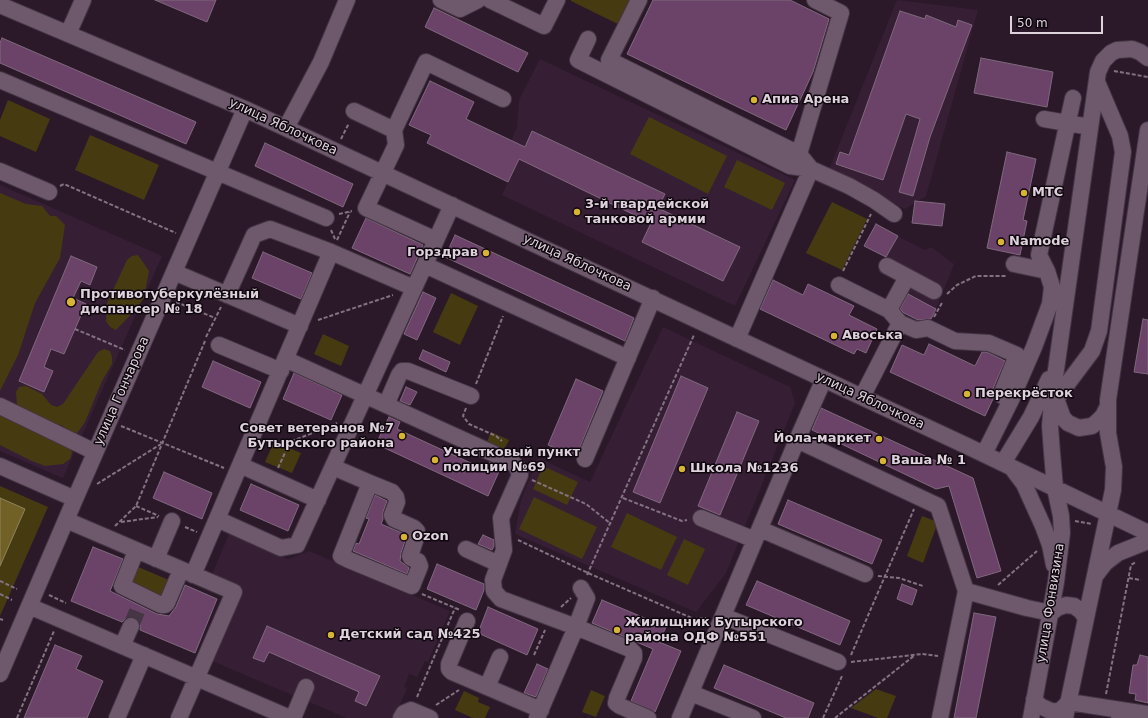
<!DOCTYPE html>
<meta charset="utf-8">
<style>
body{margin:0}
#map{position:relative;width:1148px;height:718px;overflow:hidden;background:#2b192a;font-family:"DejaVu Sans",sans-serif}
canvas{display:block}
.scale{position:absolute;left:1010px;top:16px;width:93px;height:18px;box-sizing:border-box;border:2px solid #ded2dd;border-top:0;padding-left:5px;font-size:12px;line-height:14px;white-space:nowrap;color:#ded2dd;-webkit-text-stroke:3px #0f070e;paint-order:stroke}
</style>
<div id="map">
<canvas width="1148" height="718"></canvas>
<div class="scale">50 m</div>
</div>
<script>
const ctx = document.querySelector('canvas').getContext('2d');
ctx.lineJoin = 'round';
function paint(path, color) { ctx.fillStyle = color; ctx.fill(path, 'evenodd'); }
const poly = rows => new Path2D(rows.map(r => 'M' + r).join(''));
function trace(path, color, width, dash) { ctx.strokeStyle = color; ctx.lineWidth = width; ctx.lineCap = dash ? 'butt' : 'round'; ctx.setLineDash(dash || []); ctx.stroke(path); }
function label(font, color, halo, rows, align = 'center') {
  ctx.font = font + ' "DejaVu Sans",sans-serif'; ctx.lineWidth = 3; ctx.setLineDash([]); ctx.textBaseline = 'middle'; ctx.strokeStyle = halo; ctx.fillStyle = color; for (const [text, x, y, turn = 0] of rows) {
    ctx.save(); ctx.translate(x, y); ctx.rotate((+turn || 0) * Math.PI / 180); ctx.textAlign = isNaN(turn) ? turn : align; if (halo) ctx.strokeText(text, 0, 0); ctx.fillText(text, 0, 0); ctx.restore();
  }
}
paint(poly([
 [897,0,978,10,926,196,905,209,829,170],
 [540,59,795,180,735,306,502,195,525,147,511,141,517,127,519,100],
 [0,185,162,256,63,478,0,451],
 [897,236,925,250,931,247,954,264,936,309,904,292,903,284,878,272],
 [663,327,790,387,795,403,726,573,696,612,515,534,521,500,538,458,590,482],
 [229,534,288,559,309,551,450,611,428,662,425,661,417,677,409,674,404,687,407,688,394,718,347,718,212,661,243,589,212,575]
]), '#361e35');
paint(poly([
 [571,0,632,0,620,25,571,1],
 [8,100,50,119,36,152,0,136,0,120],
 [649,117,727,156,708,194,630,154],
 [90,135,159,165,144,200,75,170],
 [737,160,785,183,772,210,724,187],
 [0,193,26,204,42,206,50,216,56,216,65,225,60,258,35,303,18,355,0,391],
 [832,202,867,219,842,270,806,253],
 [138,255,149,271,144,298,136,309,116,330,110,327,106,321,107,303,127,260,132,256],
 [451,293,478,306,460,345,433,332],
 [323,334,349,346,341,366,314,354],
 [104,349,110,351,112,357,112,364,102,381,85,422,73,439,63,426,28,413,17,405,16,392,19,387,26,386,42,394,51,405,57,407,63,404,98,352],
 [0,398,3,406,70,446,72,453,70,459,63,464,45,466,32,461,0,445],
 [491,432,509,440,503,452,486,444],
 [274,442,301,453,292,473,265,462],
 [543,466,578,482,567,505,533,489],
 [0,486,48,507,0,616],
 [534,497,597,527,582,559,519,529],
 [627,513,677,537,661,570,611,547],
 [922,516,938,522,923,563,907,556],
 [684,539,705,549,688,585,667,575],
 [136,566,171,581,164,597,129,582],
 [876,689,896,696,887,718,878,718,851,708],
 [591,690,605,696,596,717,582,712],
 [464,691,479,698,478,702,490,707,485,718,473,718,455,710]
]), '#463b10');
const water = poly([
 [0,498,25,509,0,566,0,498]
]);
paint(water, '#716127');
trace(water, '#92835e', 1);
const building = poly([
 [155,0,216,0,207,22,155,0],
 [653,0,790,0,829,19,813,72,786,130,627,54,653,0],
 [434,8,528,53,518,72,425,27,434,8],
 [900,11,925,19,926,15,956,27,958,20,972,25,930,137,913,196,899,192,920,119,906,114,883,180,836,164,840,152,849,155,900,11],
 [2,38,196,122,186,144,0,63,0,43,2,38],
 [981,58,1053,72,1047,107,974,93,981,58],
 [430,81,474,102,466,119,525,147,532,131,665,194,658,208,740,247,723,281,642,242,651,223,519,159,508,182,427,143,431,135,409,125,430,81],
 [265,143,353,184,343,207,255,166,265,143],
 [1007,152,1036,159,1023,220,1027,221,1020,255,987,248,1007,152],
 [915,201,945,204,942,226,912,223,915,201],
 [366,218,423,245,410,274,352,248,366,218],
 [876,224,898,236,886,257,864,246,876,224],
 [455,235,634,318,625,341,445,257,455,235],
 [263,252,312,273,301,299,252,278,263,252],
 [71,256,97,267,90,285,81,281,73,298,86,304,64,354,51,349,44,367,53,371,44,392,19,381,71,256],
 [773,280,803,295,808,284,854,306,849,315,877,329,866,353,857,349,854,354,760,309,773,280],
 [423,292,436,298,417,340,404,334,423,292],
 [908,294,936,309,931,319,918,320,904,313,900,309,908,294],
 [1143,319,1148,320,1148,374,1134,372,1143,319],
 [929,344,975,366,982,352,987,352,1005,361,992,391,993,399,985,416,890,372,902,345,924,355,929,344],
 [423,350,450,362,446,372,419,359,423,350],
 [213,361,261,382,250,408,202,387,213,361],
 [294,373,342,395,331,420,283,399,294,373],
 [681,376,708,388,660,503,633,492,681,376],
 [576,379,603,391,576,457,548,445,576,379],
 [406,387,417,392,410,405,400,401,406,387],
 [821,408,973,478,1001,571,977,578,949,486,936,489,812,430,821,408],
 [737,412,759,421,720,515,698,506,737,412],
 [389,417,400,422,397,429,486,470,490,462,501,467,488,496,376,444,389,417],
 [164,472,212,493,202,519,153,498,164,472],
 [251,484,299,505,288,531,240,510,251,484],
 [375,495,387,501,383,512,383,519,381,524,407,535,401,553,400,561,409,568,407,574,353,551,356,543,359,544,369,519,366,518,375,495],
 [788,500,882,540,872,564,778,524,788,500],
 [483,535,494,540,494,546,492,550,478,544,483,535],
 [93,547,123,559,110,591,157,614,169,616,176,607,185,585,217,599,195,653,140,630,140,625,139,621,135,617,130,617,126,618,122,622,71,601,93,547],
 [437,564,484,584,484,590,476,610,427,589,437,564],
 [757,581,850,621,840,645,746,605,757,581],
 [902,584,917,590,912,605,897,599,902,584],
 [602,600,666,627,659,642,681,651,655,712,631,701,653,649,592,623,602,600],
 [488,607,538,629,527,655,478,633,488,607],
 [974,613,996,617,976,718,954,718,974,613],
 [267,626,380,676,366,706,355,701,359,692,269,652,264,662,253,658,267,626],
 [55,645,82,656,76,669,103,681,87,718,24,718,55,645],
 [1140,655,1148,657,1148,703,1135,700,1136,694,1129,693,1133,665,1137,665,1140,655],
 [537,664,548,669,536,697,524,693,537,664],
 [724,665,814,703,808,718,786,718,714,688,724,665]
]);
paint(building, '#6b4369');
trace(building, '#7f697d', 1);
trace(poly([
 [131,626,140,604]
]), '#463545', 16, [16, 8]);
const minor = poly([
 [441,0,460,9,478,0],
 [490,0,544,26,557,0],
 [639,0,609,60,799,154,811,169],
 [0,5,245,109,967,446,1148,533],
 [68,34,83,0],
 [588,39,578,60,790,166,811,169,849,186,874,200,894,214],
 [0,80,326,218],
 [354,111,394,130],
 [1044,119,1090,127],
 [286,128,321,62,347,0],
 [799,154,841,13,815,0],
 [0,171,49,192],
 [436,240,366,208,396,145,394,130,426,62,503,99],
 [1014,264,1047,271],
 [425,265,628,358],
 [887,266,934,291],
 [174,272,300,326],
 [839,285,889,310,900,323,916,330,928,328,955,341,989,343,1017,355,1001,395,1011,400],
 [227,295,254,235,270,229,331,252,414,288],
 [889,310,907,277],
 [737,339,811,169],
 [219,345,281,371],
 [285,359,512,462,517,467,520,475,501,518,504,550,493,580,494,591,501,599,576,627,537,718],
 [1055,396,1063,418,1068,423,1079,428,1092,426,1097,422,1103,416,1107,408],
 [862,397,900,323],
 [386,405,399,375,402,371,408,371,471,396],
 [0,406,95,452],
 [1053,406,1056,399,1092,351,1099,331,1123,152,1120,136,1097,82],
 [797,440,938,506,966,591,1027,608,1051,613,1057,608,1066,605,1074,606,1081,611,1086,618],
 [984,454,1011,400,1034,347,1050,304,1052,287,1047,271,1039,255,1073,98],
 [585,459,653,298],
 [1003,463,1031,417,1049,379],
 [240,465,318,500],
 [0,466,75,499],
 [333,467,370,483,392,492,396,497,397,502,392,515,394,519,414,528,417,531,417,535,410,556,411,558,418,561,420,566,412,586,349,560,341,556,370,483],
 [1012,468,1024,484,1043,526,1050,545,1054,565],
 [701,518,755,540],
 [217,519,281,548,297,545,452,205],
 [66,520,234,592,179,718],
 [760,529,865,574],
 [466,549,499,564],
 [136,551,122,586,161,605,165,605,167,603,181,570],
 [156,559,172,521],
 [193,575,331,252],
 [1095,576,1105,563,1118,553,1148,541],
 [581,588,587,598,576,627,630,649,634,653,634,658,617,698,616,703,620,706,648,718],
 [29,606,290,718],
 [723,616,838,662],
 [467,621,449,664,449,669,452,672,541,710],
 [122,646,131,626],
 [0,674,75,499,245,109],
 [487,687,500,657],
 [691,693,753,718],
 [1034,699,1040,706,1053,712,1061,710,1069,702,1114,709,1123,718],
 [1114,709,1148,714],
 [117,718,144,655],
 [293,718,306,687],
 [401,718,404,713,411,710,430,718],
 [680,718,797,440,824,379],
 [940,718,966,591],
 [1031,718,1056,582,1062,533,1061,516,1055,488,1052,453,1050,426,1053,391,1098,72,1103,61,1111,53,1117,50,1132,49,1140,52,1148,58],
 [1065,718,1113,490,1114,467,1108,433,1108,400,1148,130]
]);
trace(minor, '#443543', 18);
trace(poly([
 [1114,71,1148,77],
 [341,139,349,123],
 [60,186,64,184,176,233],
 [339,214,352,211],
 [331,230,335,239],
 [337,240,350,212],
 [843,271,871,214],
 [947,294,957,285,976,276,1007,276],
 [176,302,215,318],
 [934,317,942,303],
 [318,320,393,295],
 [75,329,125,350],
 [206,337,221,307],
 [476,384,503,316],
 [466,408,463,416,469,424,496,436,502,441],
 [121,426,224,468],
 [278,468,290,442,337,423],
 [532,480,586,504,611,524],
 [97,484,161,444],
 [623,498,682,521,687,520],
 [136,506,159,516],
 [1075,521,1092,524],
 [121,522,158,517],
 [115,526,136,506,205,341],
 [185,527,197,532],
 [518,540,588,573,694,619,706,618],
 [587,575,694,335],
 [878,576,899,578,923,586],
 [1129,578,1141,580],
 [0,581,17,589],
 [998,585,1037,551],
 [0,594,12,600],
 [422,594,460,610],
 [49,595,66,603],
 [561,607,571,598],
 [0,619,3,620],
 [534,655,545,630],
 [851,655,914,509],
 [851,662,922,654,938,656],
 [1106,694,1131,565,1136,562],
 [417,697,455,608],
 [436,705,459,690],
 [17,718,54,631],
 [823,718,842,676],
 [835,718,915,655]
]), '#837382', 2, [4, 2]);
trace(minor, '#6d586c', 16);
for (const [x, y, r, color] of [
 [754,100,4,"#d7b434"],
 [1024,193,4,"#d7b434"],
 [577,212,4,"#d7b434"],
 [1001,242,4,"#d7b434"],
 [486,253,4,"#d7b434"],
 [71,302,5,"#d7b434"],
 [834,336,4,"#d7b434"],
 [967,394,4,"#d7b434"],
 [402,436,4,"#d7b434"],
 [879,439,4,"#d7b434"],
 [435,460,4,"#d7b434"],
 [883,461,4,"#d7b434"],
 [682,469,4,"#d7b434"],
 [404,537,4,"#d7b434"],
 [617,630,4,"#d7b434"],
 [331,635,4,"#d7b434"]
]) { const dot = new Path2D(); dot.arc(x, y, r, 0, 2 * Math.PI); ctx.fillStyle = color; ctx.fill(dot); trace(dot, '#0f070e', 1.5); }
label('bold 13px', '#ded2dd', '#0f070e', [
 ["Апиа Арена",762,100],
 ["МТС",1032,193],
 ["3-й гвардейской",585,205],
 ["танковой армии",585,220],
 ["Namode",1009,242],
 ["Горздрав",478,253,"right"],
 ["Противотуберкулёзный",80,295],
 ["диспансер № 18",80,310],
 ["Авоська",842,336],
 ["Перекрёсток",975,394],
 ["Совет ветеранов №7",394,429,"right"],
 ["Бутырского района",394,444,"right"],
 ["Йола-маркет",871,439,"right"],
 ["Участковый пункт",443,453],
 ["полиции №69",443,468],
 ["Ваша № 1",891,461],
 ["Школа №1236",690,469],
 ["Ozon",412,537],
 ["Жилищник Бутырского",625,623],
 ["района ОДФ №551",625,638],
 ["Детский сад №425",339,635]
], 'left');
label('13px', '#ded2dd', '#0f070e', [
 ["улица Яблочкова",283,127,25],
 ["улица Яблочкова",577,263,25],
 ["улица Гончарова",122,391,-66],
 ["улица Яблочкова",870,401,25],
 ["улица Фонвизина",1051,603,-81]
]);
</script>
